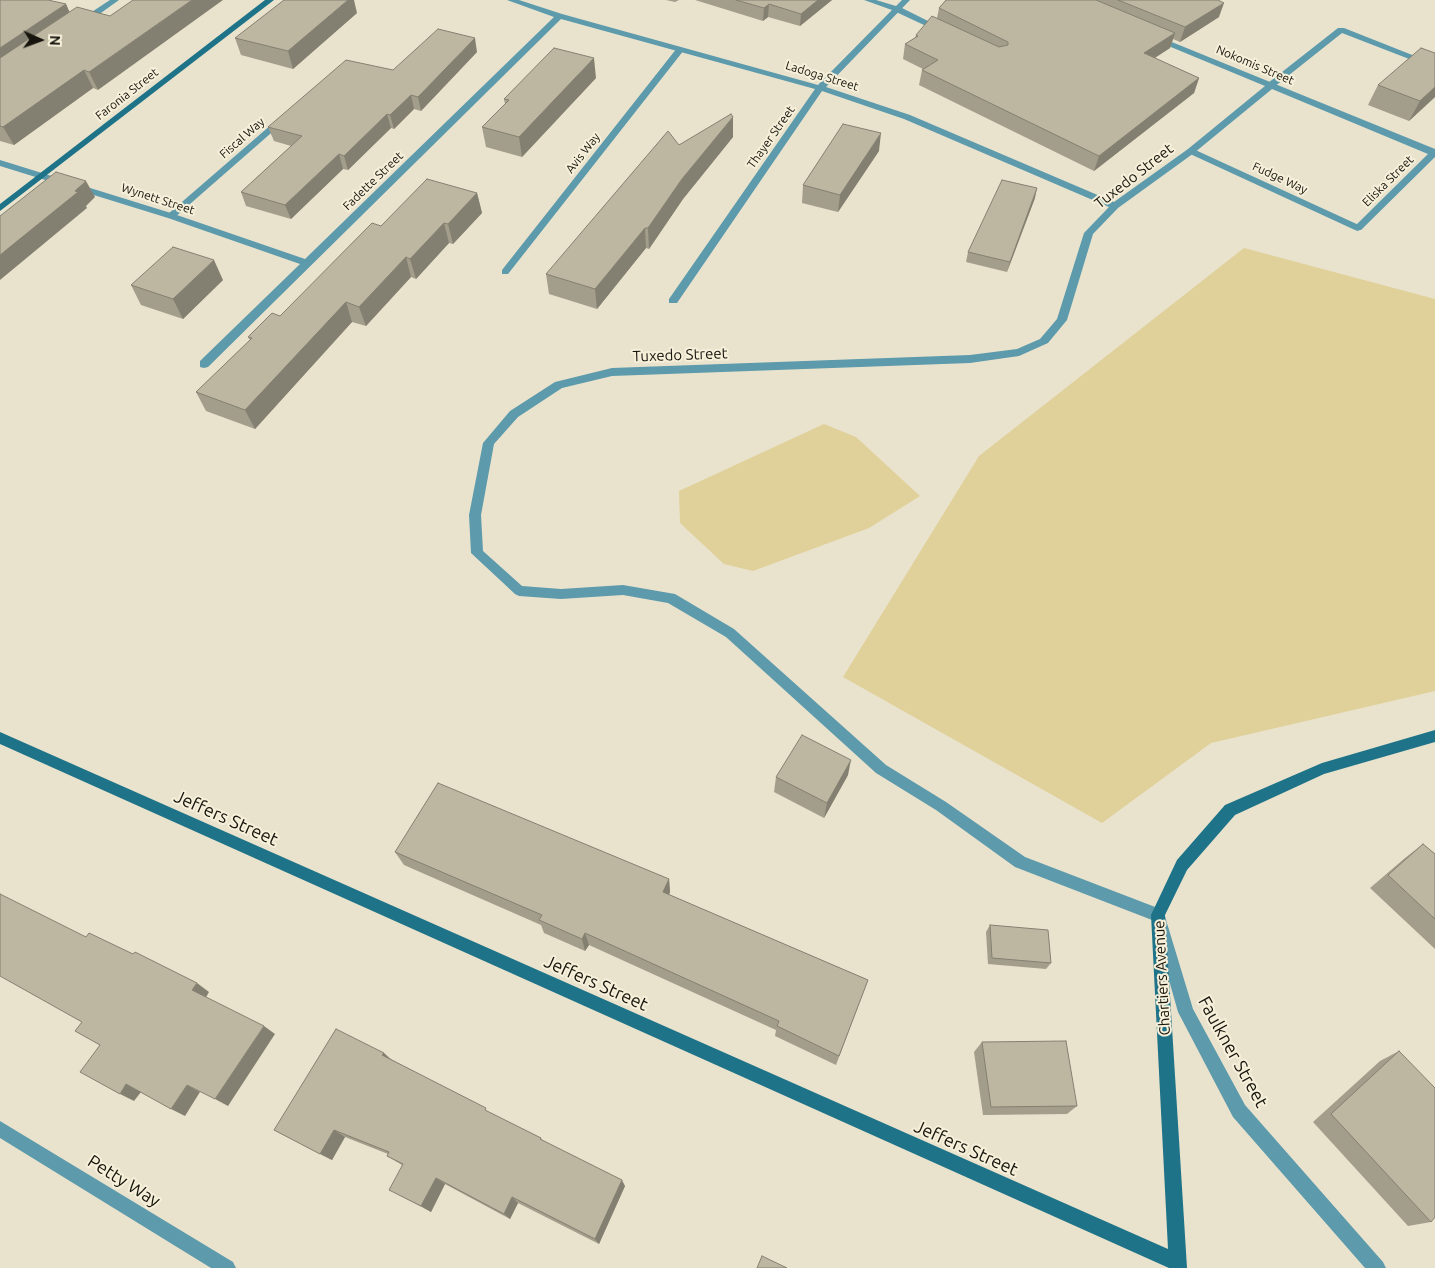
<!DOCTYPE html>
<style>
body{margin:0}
#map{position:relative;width:1435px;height:1268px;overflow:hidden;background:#e9e3cd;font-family:Ubuntu,sans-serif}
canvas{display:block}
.north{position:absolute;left:15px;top:15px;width:50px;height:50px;-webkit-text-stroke:4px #f6f0da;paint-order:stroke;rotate:92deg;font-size:14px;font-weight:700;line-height:20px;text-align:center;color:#16140c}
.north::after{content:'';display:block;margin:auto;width:18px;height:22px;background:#16140c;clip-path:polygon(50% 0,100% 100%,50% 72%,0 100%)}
</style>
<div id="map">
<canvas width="1435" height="1268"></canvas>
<div class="north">N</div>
</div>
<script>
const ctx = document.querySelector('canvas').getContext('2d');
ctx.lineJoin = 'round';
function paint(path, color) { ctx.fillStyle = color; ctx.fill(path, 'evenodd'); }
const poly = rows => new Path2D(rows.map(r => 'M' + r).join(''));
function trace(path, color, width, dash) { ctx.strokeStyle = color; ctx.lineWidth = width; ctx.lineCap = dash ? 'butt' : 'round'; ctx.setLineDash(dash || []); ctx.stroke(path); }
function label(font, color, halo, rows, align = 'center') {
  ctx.font = font + ' Ubuntu,sans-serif'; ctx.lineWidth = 4; ctx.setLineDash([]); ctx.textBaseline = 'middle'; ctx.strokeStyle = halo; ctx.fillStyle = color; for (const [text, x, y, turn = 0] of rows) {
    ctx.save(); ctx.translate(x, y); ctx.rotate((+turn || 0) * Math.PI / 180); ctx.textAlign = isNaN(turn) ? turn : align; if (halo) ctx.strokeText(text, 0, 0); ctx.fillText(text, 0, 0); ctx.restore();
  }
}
paint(poly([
 [1244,248,1435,299,1435,691,1211,743,1102,823,843,677,979,456],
 [824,424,856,437,920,496,869,528,753,571,724,564,680,523,679,491]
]), '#e0d099');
paint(poly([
 [110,0,119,0,87,23,81,23,81,19,110,0],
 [894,7,900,7,946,30,939,32,894,11,894,7],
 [1338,28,1344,28,1435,64,1435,69,1342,33,1274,87,1268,87,1268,83,1338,28],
 [677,48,684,50,508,274,502,274,502,270,677,48],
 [279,118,286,120,174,218,168,218,168,214,279,118],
 [1191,148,1361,226,1363,228,1358,231,1355,230,1188,153,1187,151,1191,148],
 [0,1121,233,1262,236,1268,211,1268,0,1138,0,1121]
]), '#5c9aac');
paint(poly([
 [507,0,519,0,562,14,818,85,892,10,864,0,876,0,896,6,902,0,910,0,826,87,910,115,1114,202,1188,149,1265,86,1154,40,1153,38,1157,36,1435,149,1435,157,1361,230,1355,230,1355,226,1428,154,1272,89,1194,153,1118,208,1093,234,1067,320,1048,343,1019,356,970,363,612,376,562,388,518,417,494,444,481,515,483,551,522,586,561,589,623,585,675,594,734,629,886,765,946,802,1025,857,1163,910,1193,1009,1245,1105,1383,1262,1386,1268,1365,1268,1233,1117,1178,1012,1152,920,1015,867,936,810,876,773,726,637,668,603,623,595,561,599,519,596,515,594,471,553,469,515,483,443,510,411,555,382,612,368,970,355,1017,349,1040,339,1057,319,1084,233,1109,207,904,119,822,91,677,303,669,303,669,299,815,89,561,19,208,367,204,368,200,367,200,361,300,264,168,218,0,166,0,160,174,214,305,259,554,17,507,0]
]), '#5c9aac');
paint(poly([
 [265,0,274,0,0,211,0,204,265,0],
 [1435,730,1435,742,1324,774,1235,815,1187,870,1165,915,1187,1268,1169,1268,0,744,0,732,1168,1249,1151,915,1177,860,1225,805,1322,763,1435,730]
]), '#1e7388');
paint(poly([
 [0,0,66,4,98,90,93,88,14,145,0,141],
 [666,0,679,0,675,2],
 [695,0,832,0,800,26,768,17,763,21],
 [946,0,1218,0,1219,17,1180,42,1173,39,1170,48,1155,58,1199,78,1194,93,1094,171,919,85,922,70,923,69,903,59,905,44,915,38,916,35,937,18,939,8],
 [357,13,293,69,241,55,235,38],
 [477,52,421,111,414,109,394,129,391,128,348,170,343,169,291,219,246,206,241,192,291,146,274,141,268,127,393,70],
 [1435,53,1435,97,1409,121,1368,105,1378,85],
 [596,78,522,157,486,147,482,127,505,104,504,99],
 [733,117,733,137,683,199,649,249,646,248,597,309,549,294,546,274,679,145],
 [879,151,838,212,802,203,803,185],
 [477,193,482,213,453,244,449,243,416,279,411,277,366,326,352,322,255,429,206,411,196,392,250,340,248,337,280,316,381,226],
 [1035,198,1007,272,966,262,968,252],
 [223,280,183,319,141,305,131,285],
 [848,775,824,818,774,792,776,777],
 [1423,844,1435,854,1435,949,1370,888,1405,858],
 [395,852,669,879,670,892,669,895,868,980,836,1065,775,1036,776,1030,589,945,585,951,544,933,541,925,404,865],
 [990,925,1051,963,1046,969,988,964,986,932],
 [982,1042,1077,1106,1067,1114,983,1115,974,1052],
 [1399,1051,1431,1222,1408,1226,1313,1122,1380,1061],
 [384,1053,392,1060,490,1113,541,1138,543,1141,625,1186,599,1244,518,1203,510,1219,445,1184,431,1212,399,1195,402,1165,387,1156,388,1154,345,1137,332,1160,274,1130]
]), '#a39d8b');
paint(poly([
 [192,0,223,0,98,90,89,72],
 [348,0,354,0,357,13,293,69,288,51],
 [818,0,832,0,800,26,801,14],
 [1224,3,1219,17,1180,42,1185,27],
 [66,4,74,22,0,73,0,48],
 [769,4,768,17,763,21,764,8],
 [1175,33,1170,48,1140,67,1144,53],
 [475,38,477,52,421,111,418,97],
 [594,58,596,78,522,157,519,137],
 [84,70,93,88,14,145,3,127],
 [1199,78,1194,93,1094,171,1099,156],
 [1435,87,1435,97,1409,121,1420,101],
 [411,95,414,109,394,129,390,115],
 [387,114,391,128,348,170,344,156],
 [733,117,733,137,683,199,649,249,648,228,682,179],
 [881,133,879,151,838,212,840,195],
 [339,154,343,169,291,219,285,205],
 [86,181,95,197,86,206,87,208,0,280,0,255],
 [1037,188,1035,198,1007,272,1010,262],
 [477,193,482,213,453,244,448,224],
 [444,223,449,243,416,279,410,259],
 [645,228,646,248,597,309,595,289],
 [406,257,411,277,366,326,359,307],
 [214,260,223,280,183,319,173,299],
 [346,302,352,322,255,429,245,410],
 [851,760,848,775,824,818,827,803],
 [669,879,670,892,664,905,663,892],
 [585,933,589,945,585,951,582,939],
 [197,983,209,992,205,999,192,990],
 [264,1026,275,1034,228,1106,215,1099],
 [384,1053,393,1062,382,1055],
 [126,1084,141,1092,134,1101,120,1094],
 [187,1085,200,1092,185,1116,171,1109],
 [334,1130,345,1137,332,1160,320,1154],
 [436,1178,445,1184,431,1212,421,1206],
 [622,1180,625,1186,599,1244,595,1239],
 [512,1197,518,1203,510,1219,504,1214]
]), '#848071');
const building = poly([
 [0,0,48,0,66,4,0,48,0,0],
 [133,0,192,0,89,72,84,70,3,127,0,126,0,58,77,7,110,16,133,0],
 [284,0,348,0,288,51,235,38,284,0],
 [736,0,818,0,801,14,769,4,764,8,736,0],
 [946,0,1096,0,1175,33,1144,53,1199,78,1099,156,922,70,938,60,905,44,918,36,916,35,932,16,999,47,1008,45,1008,42,939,8,946,0],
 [1118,0,1218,0,1224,3,1185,27,1118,0],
 [438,29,475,38,418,97,411,95,390,115,387,114,344,156,339,154,285,205,241,192,302,136,268,127,346,60,393,70,438,29],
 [554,48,594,58,519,137,482,127,509,100,504,99,554,48],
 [1421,48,1435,53,1435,87,1420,101,1378,85,1421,48],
 [731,114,733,117,682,179,648,228,645,228,595,289,546,274,668,131,679,145,731,114],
 [843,124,881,133,840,195,803,185,843,124],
 [56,172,86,181,75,191,78,192,0,255,0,216,56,172],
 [427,179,477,193,448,224,444,223,410,259,406,257,359,307,346,302,245,410,196,392,252,338,248,337,272,313,280,316,372,223,381,226,427,179],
 [1002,180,1037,188,1010,262,968,252,1002,180],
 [173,247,214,260,173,299,131,285,173,247],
 [802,735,851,760,827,803,776,777,802,735],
 [438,783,669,879,663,892,868,980,839,1056,777,1026,779,1021,585,933,582,939,539,920,542,915,395,852,438,783],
 [1423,844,1435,854,1435,919,1388,875,1423,844],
 [0,894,86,937,89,933,133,954,135,952,197,983,192,990,264,1026,215,1099,187,1085,171,1109,126,1084,120,1094,80,1072,100,1045,75,1031,82,1022,0,976,0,894],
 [990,925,1048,930,1051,963,992,958,990,925],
 [336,1029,384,1053,382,1055,486,1108,485,1110,541,1138,540,1139,622,1180,595,1239,512,1197,504,1214,436,1178,421,1206,389,1190,403,1164,387,1156,389,1152,334,1130,320,1154,274,1130,336,1029],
 [1066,1041,1077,1106,991,1107,982,1042,1066,1041],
 [1399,1051,1435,1088,1435,1217,1431,1222,1331,1114,1399,1051],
 [762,1256,787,1268,757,1268,762,1256]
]);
paint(building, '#bdb7a2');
trace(building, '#848071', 1);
label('12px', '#16140c', '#f6f0da', [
 ["Nokomis Street",1255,65,23],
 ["Ladoga Street",822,76,17],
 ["Faronia Street",127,94,-38],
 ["Thayer Street",771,137,-55],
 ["Fiscal Way",242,138,-41],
 ["Avis Way",583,153,-52],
 ["Fudge Way",1280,178,25],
 ["Fadette Street",373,181,-44],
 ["Eliska Street",1388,181,-45],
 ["Wynett Street",158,199,18]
]);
label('15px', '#16140c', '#f6f0da', [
 ["Tuxedo Street",1134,176,-38],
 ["Tuxedo Street",680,355,-2],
 ["Chartiers Avenue",1162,978,-93]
]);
label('18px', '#16140c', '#f6f0da', [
 ["Jeffers Street",226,818,24],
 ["Jeffers Street",596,983,24],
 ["Faulkner Street",1233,1052,61],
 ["Jeffers Street",966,1148,24],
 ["Petty Way",124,1181,32]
]);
</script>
